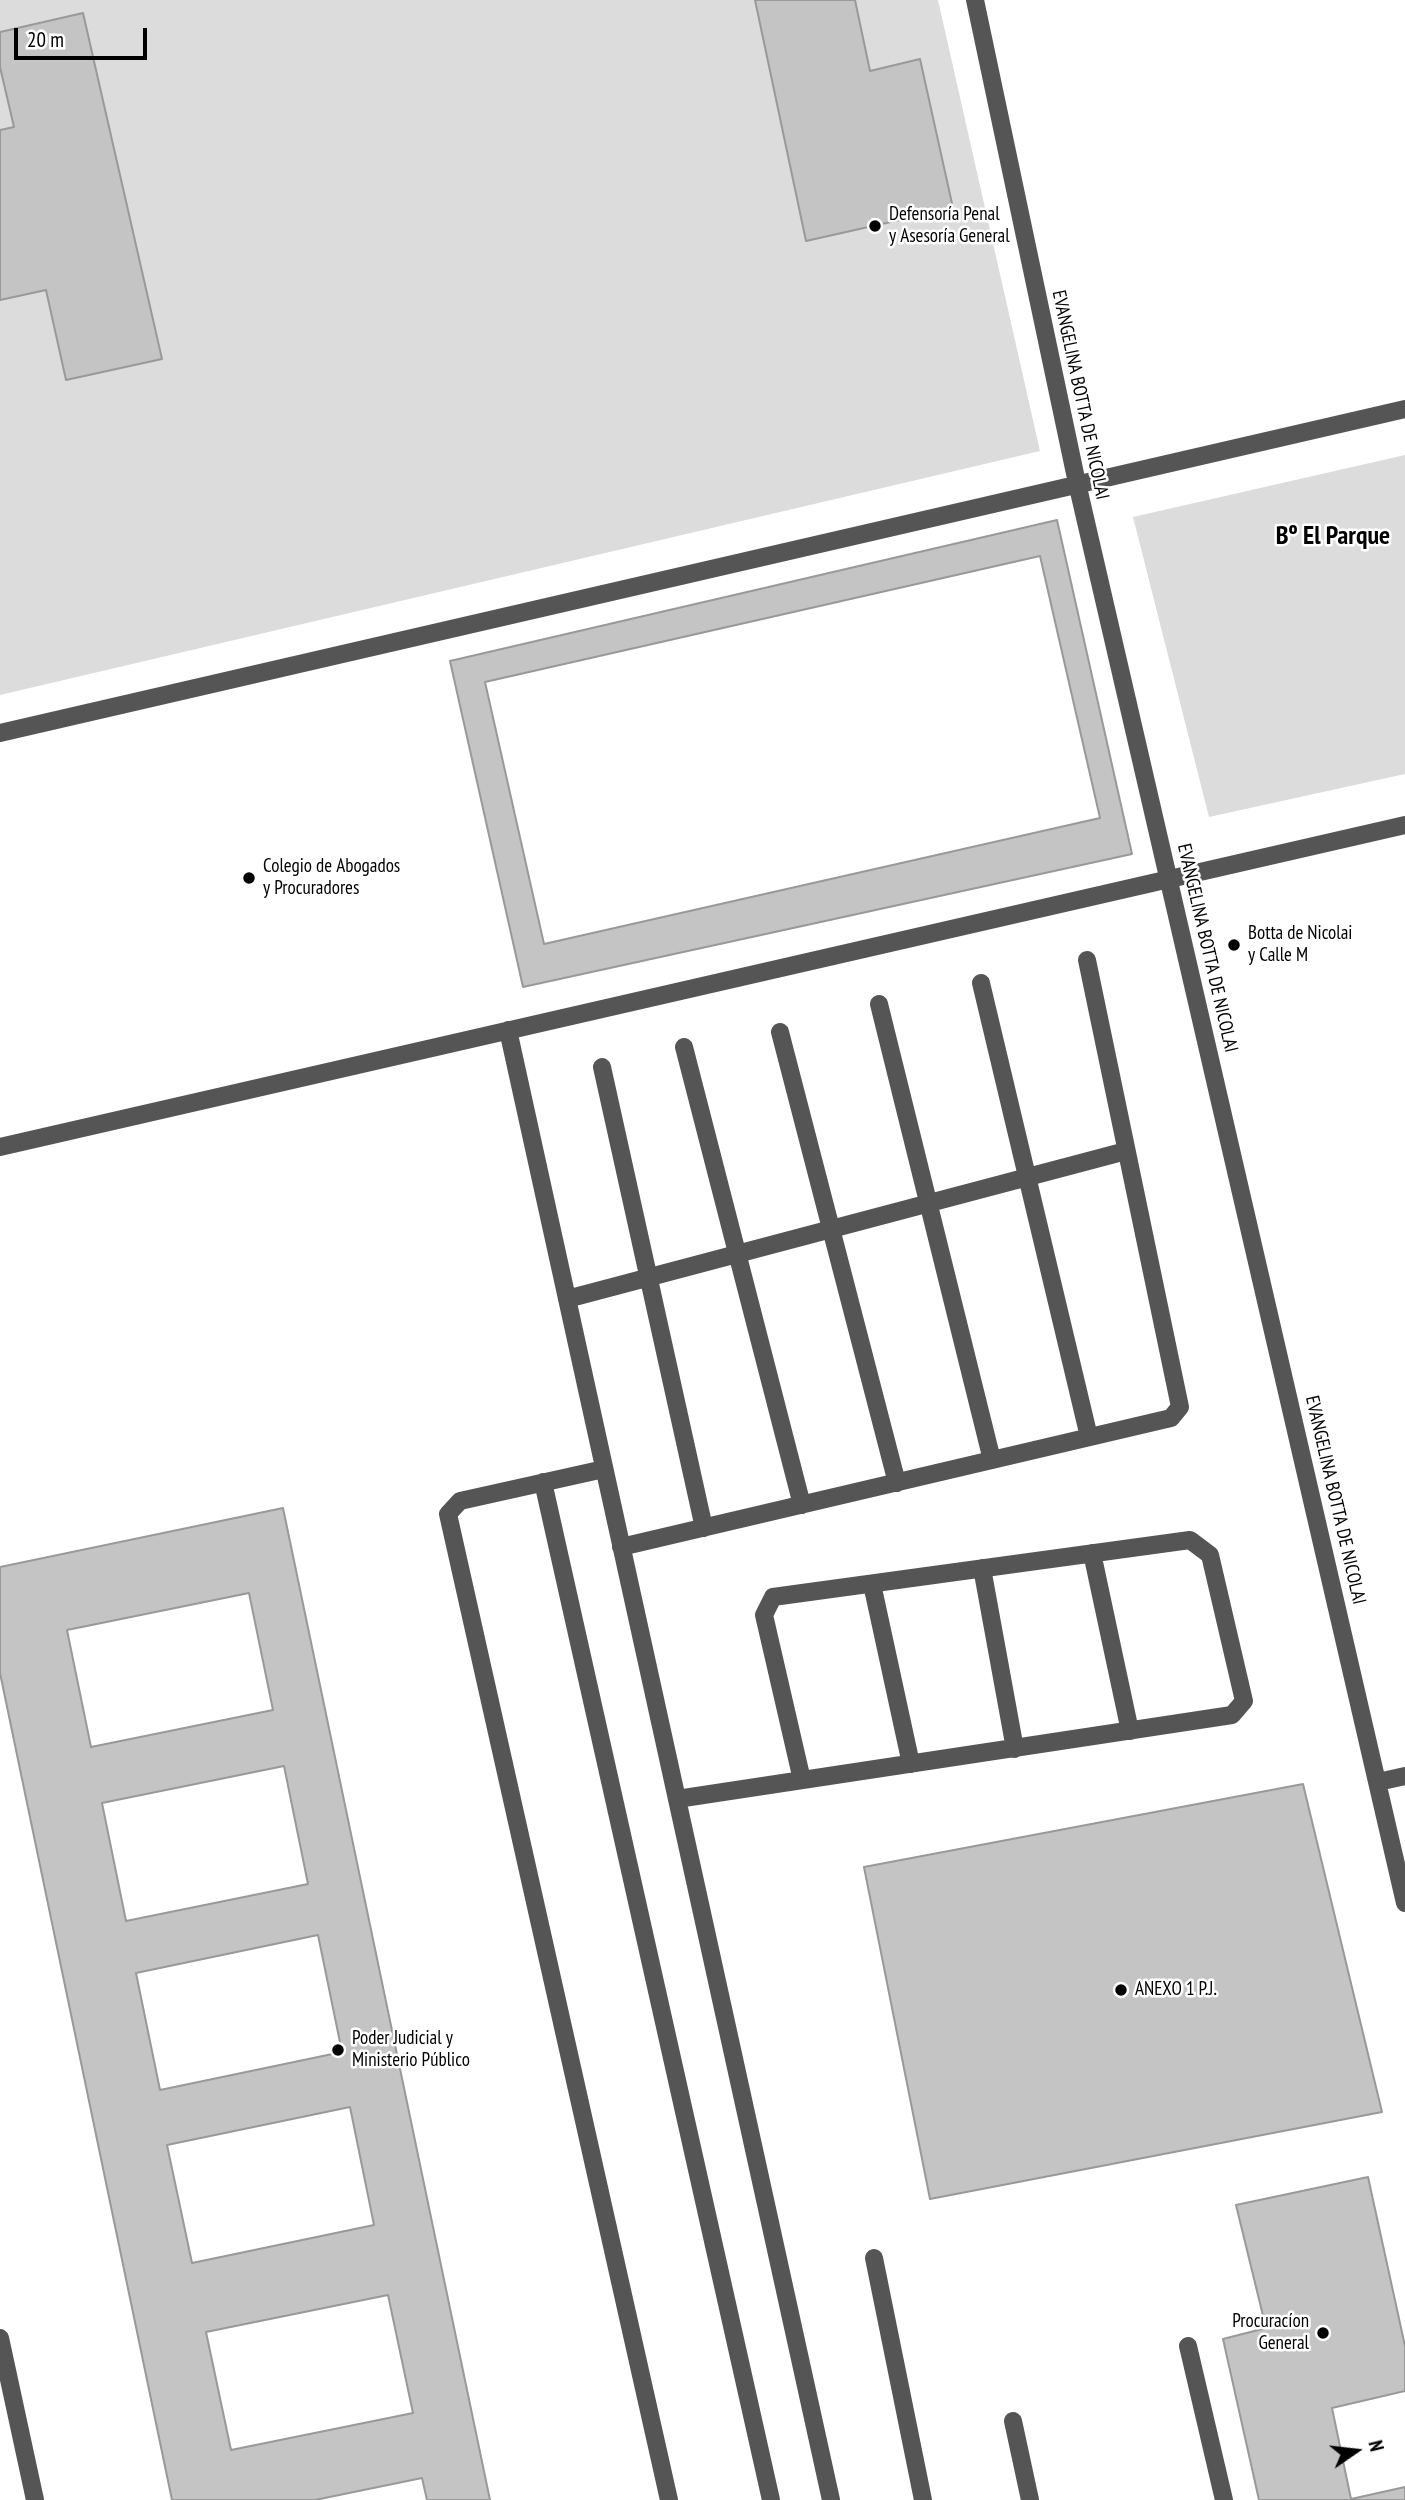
<!DOCTYPE html>
<meta charset="utf-8">
<style>
body{margin:0}
#map{position:relative;width:1405px;height:2500px;overflow:hidden;background:#fff;font-family:"PT Sans Narrow",sans-serif}
canvas{display:block}
.north{position:absolute;left:1321px;top:2416px;width:70px;height:70px;-webkit-text-stroke:5px #fff;paint-order:stroke;rotate:76deg;font-size:19px;font-weight:700;line-height:28px;text-align:center;color:#000}
.north::after{content:'';display:block;margin:auto;width:24px;height:32px;background:#000;clip-path:polygon(50% 0,100% 100%,50% 72%,0 100%)}
.scale{position:absolute;left:14px;top:28px;width:133px;height:32px;box-sizing:border-box;border:4px solid #000;border-top:0;padding-left:9px;font-size:21px;line-height:24px;white-space:nowrap;color:#000;-webkit-text-stroke:5px #fff;paint-order:stroke}
</style>
<div id="map">
<canvas width="1405" height="2500"></canvas>
<div class="north">N</div>
<div class="scale">20 m</div>
</div>
<script>
const ctx = document.querySelector('canvas').getContext('2d');
ctx.lineJoin = 'round';
function paint(path, color) { ctx.fillStyle = color; ctx.fill(path, 'evenodd'); }
const poly = rows => new Path2D(rows.map(r => 'M' + r).join(''));
function trace(path, color, width, dash) { ctx.strokeStyle = color; ctx.lineWidth = width; ctx.lineCap = dash ? 'butt' : 'round'; ctx.setLineDash(dash || []); ctx.stroke(path); }
function label(font, color, halo, rows, align = 'center') {
  ctx.font = font + ' "PT Sans Narrow",sans-serif'; ctx.lineWidth = 5; ctx.setLineDash([]); ctx.textBaseline = 'middle'; ctx.strokeStyle = halo; ctx.fillStyle = color; for (const [text, x, y, turn = 0] of rows) {
    ctx.save(); ctx.translate(x, y); ctx.rotate((+turn || 0) * Math.PI / 180); ctx.textAlign = isNaN(turn) ? turn : align; if (halo) ctx.strokeText(text, 0, 0); ctx.fillText(text, 0, 0); ctx.restore();
  }
}
paint(poly([
 [0,0,938,0,1040,451,0,695],
 [1405,455,1405,774,1209,817,1133,517]
]), '#dcdcdc');
const building = poly([
 [755,0,855,0,870,71,920,59,953,208,806,241,755,0],
 [83,13,162,359,66,380,46,290,0,300,0,130,14,127,0,67,0,32,83,13],
 [1057,520,1132,854,523,987,450,661,1057,520],
 [1040,556,1100,818,544,944,485,682,1040,556],
 [283,1508,490,2500,427,2500,422,2478,315,2500,172,2500,0,1673,0,1567,283,1508],
 [249,1593,273,1710,91,1747,67,1630,249,1593],
 [284,1766,308,1884,126,1921,102,1803,284,1766],
 [318,1935,342,2052,160,2090,136,1973,318,1935],
 [350,2107,374,2225,192,2263,167,2145,350,2107],
 [388,2295,413,2413,231,2450,206,2332,388,2295],
 [1303,1784,1382,2112,930,2199,864,1867,1303,1784],
 [1368,2177,1405,2346,1405,2391,1332,2408,1351,2499,1405,2487,1405,2500,1259,2500,1223,2339,1266,2328,1236,2205,1368,2177]
]);
paint(building, '#c4c4c4');
trace(building, '#999', 2);
trace(poly([
 [975,0,1077,483,1405,1903],
 [0,733,1405,409],
 [981,983,1089,1437],
 [879,1004,992,1460],
 [508,1030,831,2500],
 [780,1032,897,1483],
 [684,1047,802,1505],
 [602,1067,704,1528],
 [0,1147,1405,825],
 [567,1299,1126,1151],
 [604,1469,460,1501,448,1514,669,2500],
 [543,1482,771,2500],
 [621,1547,1171,1418,1180,1407,1087,960],
 [1092,1553,1130,1731],
 [982,1568,1015,1749],
 [872,1584,911,1764],
 [1378,1782,1405,1776],
 [677,1799,1232,1715,1244,1701,1210,1555,1190,1540,773,1597,764,1615,802,1780],
 [874,2258,923,2500],
 [0,2338,35,2500],
 [1188,2346,1224,2500],
 [1013,2421,1030,2500]
]), '#555', 18);
for (const [x, y, r, color] of [
 [875,226,7,"#000"],
 [249,878,7,"#000"],
 [1234,945,7,"#000"],
 [1121,1990,7,"#000"],
 [338,2050,7,"#000"],
 [1323,2333,7,"#000"]
]) { const dot = new Path2D(); dot.arc(x, y, r, 0, 2 * Math.PI); ctx.fillStyle = color; ctx.fill(dot); trace(dot, '#fff', 2.5); }
label('19px', '#000', '#fff', [
 ["Defensoría Penal",889,215],
 ["y Asesoría General",889,237],
 ["Colegio de Abogados",263,867],
 ["y Procuradores",263,889],
 ["Botta de Nicolai",1248,934],
 ["y Calle M",1248,956],
 ["ANEXO 1 P.J.",1135,1990],
 ["Poder Judicial y",352,2039],
 ["Ministerio Público",352,2061],
 ["Procuracíon",1309,2322,"right"],
 ["General",1309,2344,"right"]
], 'left');
label('19px', '#000', '#fff', [
 ["EVANGELINA BOTTA DE NICOLAI",1080,395,78],
 ["EVANGELINA BOTTA DE NICOLAI",1207,948,77],
 ["EVANGELINA BOTTA DE NICOLAI",1335,1500,77]
]);
label('bold 26px', '#000', '#fff', [
 ["Bº El Parque",1333,537]
]);
</script>
